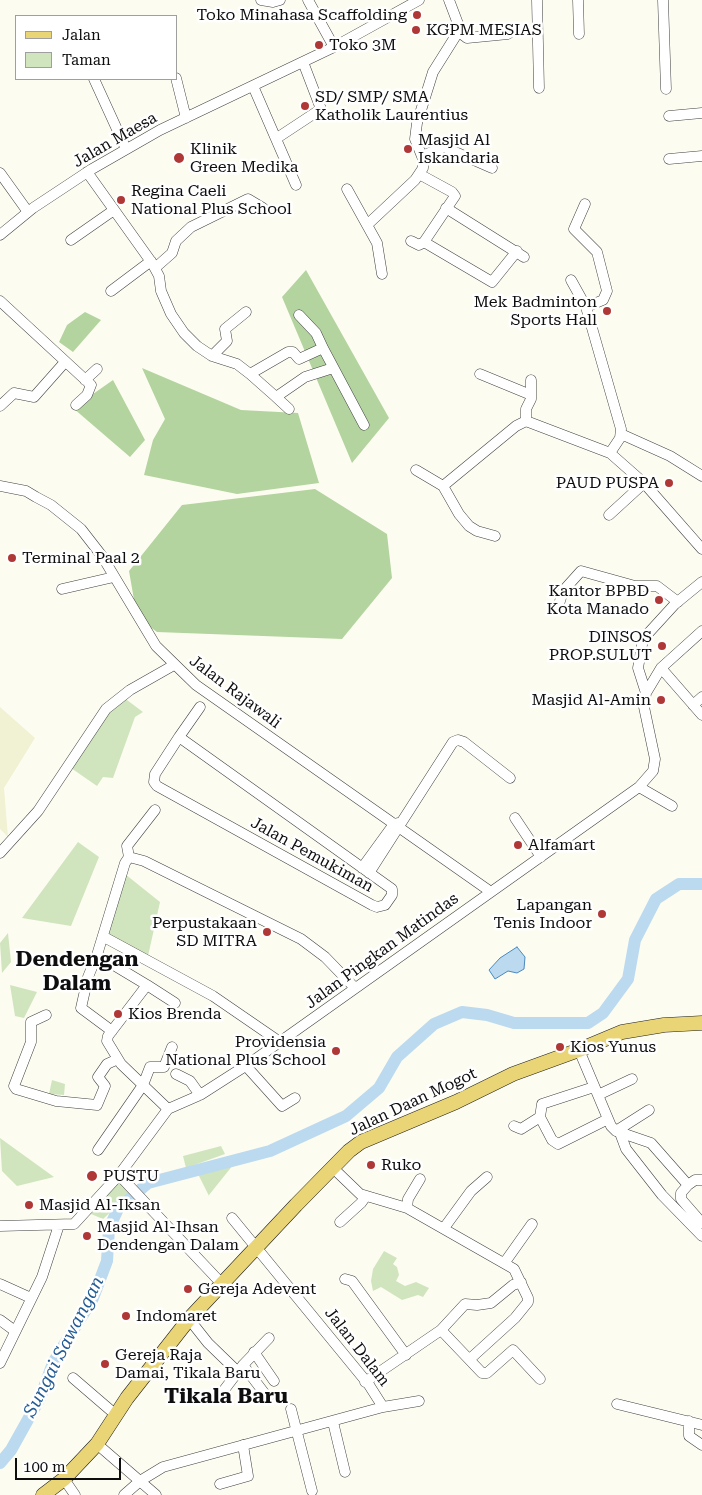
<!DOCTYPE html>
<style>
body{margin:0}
#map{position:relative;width:702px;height:1495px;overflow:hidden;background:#fdfcf1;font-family:"Roboto Serif",serif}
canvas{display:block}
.legend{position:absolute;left:15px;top:15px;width:162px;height:65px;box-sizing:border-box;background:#fff;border:1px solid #9f9f9f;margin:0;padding:6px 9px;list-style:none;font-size:15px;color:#0e0e0e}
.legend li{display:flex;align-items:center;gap:10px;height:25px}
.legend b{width:25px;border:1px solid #9f9f9f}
.scale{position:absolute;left:15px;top:1458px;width:106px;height:22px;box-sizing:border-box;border:2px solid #0e0e0e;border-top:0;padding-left:6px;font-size:15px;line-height:18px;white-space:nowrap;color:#0e0e0e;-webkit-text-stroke:4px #fff;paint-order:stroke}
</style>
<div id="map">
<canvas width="702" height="1495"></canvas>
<ul class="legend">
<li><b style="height:6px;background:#e9d576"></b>Jalan</li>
<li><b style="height:14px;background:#d0e5be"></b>Taman</li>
</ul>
<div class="scale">100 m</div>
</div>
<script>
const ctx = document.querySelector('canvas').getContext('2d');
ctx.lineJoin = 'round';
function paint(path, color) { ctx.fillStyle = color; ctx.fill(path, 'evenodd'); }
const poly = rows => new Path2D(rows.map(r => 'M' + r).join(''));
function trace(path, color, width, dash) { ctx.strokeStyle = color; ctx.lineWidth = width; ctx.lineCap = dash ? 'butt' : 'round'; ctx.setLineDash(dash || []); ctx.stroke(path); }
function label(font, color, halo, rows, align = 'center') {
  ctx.font = font + ' "Roboto Serif",serif'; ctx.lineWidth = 5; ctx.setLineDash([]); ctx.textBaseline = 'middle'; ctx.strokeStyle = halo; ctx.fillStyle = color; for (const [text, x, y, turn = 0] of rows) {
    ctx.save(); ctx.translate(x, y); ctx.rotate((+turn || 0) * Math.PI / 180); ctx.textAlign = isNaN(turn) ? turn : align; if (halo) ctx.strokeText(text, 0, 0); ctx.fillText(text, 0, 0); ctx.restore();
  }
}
paint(poly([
 [0,707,35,738,4,788,8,837,0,829]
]), '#f1f1d4');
paint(poly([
 [123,697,143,712,135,717,113,778,103,777,97,786,71,768,88,736],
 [78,842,99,857,71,926,22,918],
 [125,874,160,902,148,956,107,934],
 [8,933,11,962,2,973,0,943],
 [10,985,37,992,24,1018,15,1016],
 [52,1080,65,1084,64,1095,49,1094],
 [0,1138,54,1177,17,1186,2,1171],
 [221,1146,225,1154,186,1168,183,1156],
 [233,1165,209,1195,209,1196,198,1174],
 [118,1179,131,1193,103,1219,91,1214],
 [384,1251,397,1258,393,1264,397,1267,399,1275,396,1281,405,1286,416,1282,429,1288,423,1297,418,1295,402,1300,381,1287,373,1291,371,1281,373,1269]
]), '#d0e5be');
paint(poly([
 [306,270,389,418,352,463,282,297],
 [85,312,101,320,73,352,59,342,67,325],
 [142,368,241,410,298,413,319,483,237,494,144,475,153,440,165,419],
 [113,380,145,440,130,457,73,408],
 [315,489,387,534,392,578,342,639,157,632,137,617,129,571,182,505]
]), '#b3d49f');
const water = poly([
 [517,947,525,957,524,969,517,973,508,971,495,979,489,970,500,958,517,947]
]);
paint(water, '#bbd9ef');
trace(water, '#4a89be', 1);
trace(poly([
 [0,1463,11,1450,40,1398,53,1363,93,1298,107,1261,109,1228,118,1209,148,1183,270,1151,346,1116,379,1088,397,1057,434,1024,462,1012,487,1015,514,1023,588,1023,603,1013,628,979,635,940,656,899,679,884,702,884]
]), '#bbd9ef', 12);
const minor = poly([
 [261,0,273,2,280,0],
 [308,0,334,47],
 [537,0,539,88],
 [578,0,579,34],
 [663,0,666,89],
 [459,32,467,38,508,34],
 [176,78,186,118],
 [94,79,126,149],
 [253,86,296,185],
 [669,116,702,113],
 [277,138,321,109,303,62],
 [422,156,444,147,492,168],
 [669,159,702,156],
 [87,172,152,263,159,276,161,291,171,314,184,333,197,346,212,356,237,364,250,374,288,352,293,352,299,359,323,348,364,425],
 [0,173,28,212],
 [347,189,377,243,382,274],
 [585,204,574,229,597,252,607,291,603,300,586,307],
 [446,208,524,257],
 [367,225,415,180,423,168,423,159,415,139,417,123,433,72,460,29,449,0],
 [0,235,33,208,92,169,160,130,334,47,419,0],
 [71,240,114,210],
 [411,241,419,245,424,242,455,196,452,192,419,174],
 [424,242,492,282,517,251],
 [155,268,172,253,176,241,191,227,248,199,263,208],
 [571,280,586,307,621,429,620,438,610,453],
 [111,291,151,261],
 [0,301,91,385,87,395,76,405],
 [299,315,316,333,323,348],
 [212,356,227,341,225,329,246,312],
 [250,374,276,397,305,377,333,368],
 [480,374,531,395],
 [85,380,97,369],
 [276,397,289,409],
 [0,406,14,393,34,397,65,362],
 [526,421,526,409,531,399,531,380],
 [621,434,670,456,702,476],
 [416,470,443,486],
 [0,486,26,491,36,497,51,505,81,529,102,556,156,646,196,685,491,892],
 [609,515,644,483],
 [495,536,477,531,469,526,459,514,443,486,516,426,526,421,610,453,644,483,702,549],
 [62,589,114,577],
 [560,601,563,591,581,571,635,586,657,586,678,602],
 [661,668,702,715],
 [646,693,638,668,643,639,675,604,702,582],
 [693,705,702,697],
 [179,737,392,889,392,895,385,905,377,907,372,905,157,786,154,782,155,774,179,737],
 [179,737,200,707],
 [639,787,672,806],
 [515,818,541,857],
 [0,853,38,811,106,709,130,690,174,665],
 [129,857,127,846,155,810],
 [362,868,394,824,399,823],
 [369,873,453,742,458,740,464,742,510,778],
 [104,937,213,996,280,1042],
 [97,955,88,977,81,1008,112,1031],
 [147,985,175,1003],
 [46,1015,31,1022,31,1042,14,1086,16,1089,56,1101,97,1105,105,1086,98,1077,107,1064,118,1059],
 [579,1050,611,1126,616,1131,651,1143,688,1185,681,1193,681,1199,702,1223],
 [246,1066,282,1106,295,1098],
 [176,1074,190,1081,200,1095],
 [594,1087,542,1104,540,1117,552,1140,558,1144,608,1119],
 [598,1095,632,1079],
 [168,1109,121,1064,107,1041,108,1036,147,985,97,955,125,863,129,857,144,861,301,939,325,957,355,988],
 [514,1126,521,1129,540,1117],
 [616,1131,649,1110],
 [620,1133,626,1149,662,1195,702,1236],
 [98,1150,143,1085,150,1067,164,1067,172,1047],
 [333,1168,360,1194,407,1208,514,1269,528,1298,528,1302,515,1318,471,1358],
 [119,1175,222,1284],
 [688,1185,695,1180,702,1180],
 [407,1208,408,1199,420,1179],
 [340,1222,361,1203,366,1196],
 [0,1226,74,1224,119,1175,168,1109,200,1095,250,1063,639,787,653,771,655,759,644,707,646,693,661,668,702,631],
 [444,1228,471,1191,487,1177],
 [505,1262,532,1224],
 [345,1279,352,1281,406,1355],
 [0,1284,31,1298],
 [189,1319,208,1343,239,1373],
 [0,1320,15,1331],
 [441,1330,482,1373,487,1373,513,1350,540,1379],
 [254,1352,274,1381],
 [0,1363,42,1277,59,1225],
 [243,1365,268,1398],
 [73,1378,116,1415],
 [365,1382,441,1330,465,1304,477,1305,491,1303,513,1285,521,1282],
 [218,1398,243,1365,269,1338],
 [617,1404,702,1425],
 [383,1407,419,1401],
 [291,1409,312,1491],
 [689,1421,689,1436,702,1445],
 [333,1422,345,1472],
 [97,1444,156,1495],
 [64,1479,75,1495],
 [220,1484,248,1476,243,1445],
 [124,1495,140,1481,163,1467,383,1407,369,1385,232,1218]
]);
const major = poly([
 [43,1495,64,1479,97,1444,127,1398,189,1319,296,1205,349,1151,361,1142,456,1102,513,1074,579,1050,622,1032,664,1025,702,1023]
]);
trace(minor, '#414141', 11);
trace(major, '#1f1f1f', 15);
trace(minor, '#fff', 10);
trace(major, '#e9d576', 14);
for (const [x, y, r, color] of [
 [417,15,5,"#af3836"],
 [416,30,5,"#af3836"],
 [319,45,5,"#af3836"],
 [305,106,5,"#af3836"],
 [408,149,5,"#af3836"],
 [179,158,6,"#af3836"],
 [121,200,5,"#af3836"],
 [607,311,5,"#af3836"],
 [669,483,5,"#af3836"],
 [12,558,5,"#af3836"],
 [659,600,5,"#af3836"],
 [662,646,5,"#af3836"],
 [661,700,5,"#af3836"],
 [518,845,5,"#af3836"],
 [602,914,5,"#af3836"],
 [267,932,5,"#af3836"],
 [118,1014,5,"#af3836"],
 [560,1047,5,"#af3836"],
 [336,1051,5,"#af3836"],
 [371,1165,5,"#af3836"],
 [92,1176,6,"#af3836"],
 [29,1205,5,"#af3836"],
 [87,1236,5,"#af3836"],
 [188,1289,5,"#af3836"],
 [126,1316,5,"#af3836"],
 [105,1364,5,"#af3836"]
]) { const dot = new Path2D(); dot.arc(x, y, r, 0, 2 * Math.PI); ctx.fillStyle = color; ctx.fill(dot); trace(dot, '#fff', 2); }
label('16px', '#0e0e0e', '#fff', [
 ["Toko Minahasa Scaffolding",407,15,"right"],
 ["KGPM MESIAS",426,30],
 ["Toko 3M",329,45],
 ["SD/ SMP/ SMA",315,97],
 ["Katholik Laurentius",315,115],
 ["Masjid Al",418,140],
 ["Iskandaria",418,158],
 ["Klinik",190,149],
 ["Green Medika",190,167],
 ["Regina Caeli",131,191],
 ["National Plus School",131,209],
 ["Mek Badminton",597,302,"right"],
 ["Sports Hall",597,320,"right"],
 ["PAUD PUSPA",659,483,"right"],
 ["Terminal Paal 2",22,558],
 ["Kantor BPBD",649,591,"right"],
 ["Kota Manado",649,609,"right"],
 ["DINSOS",652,637,"right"],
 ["PROP.SULUT",652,655,"right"],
 ["Masjid Al-Amin",651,700,"right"],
 ["Alfamart",528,845],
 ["Lapangan",592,905,"right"],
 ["Tenis Indoor",592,923,"right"],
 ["Perpustakaan",257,923,"right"],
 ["SD MITRA",257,941,"right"],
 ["Kios Brenda",128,1014],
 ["Providensia",326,1042,"right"],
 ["National Plus School",326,1060,"right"],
 ["Kios Yunus",570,1047],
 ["Ruko",381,1165],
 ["PUSTU",103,1176],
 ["Masjid Al-Iksan",39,1205],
 ["Masjid Al-Ihsan",97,1227],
 ["Dendengan Dalam",97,1245],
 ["Gereja Adevent",198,1289],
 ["Indomaret",136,1316],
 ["Gereja Raja",115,1355],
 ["Damai, Tikala Baru",115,1373]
], 'left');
label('16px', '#0e0e0e', '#fff', [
 ["Jalan Maesa",115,140,-30],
 ["Jalan Rajawali",235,692,37],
 ["Jalan Pemukiman",312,855,29],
 ["Jalan Pingkan Matindas",382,951,-36],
 ["Jalan Daan Mogot",413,1102,-25],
 ["Jalan Dalam",357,1347,52]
]);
label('italic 18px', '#255c93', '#fff', [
 ["Sungai Sawangan",64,1347,-63]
]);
label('bold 21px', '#0e0e0e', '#fff', [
 ["Dendengan",77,960],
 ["Dalam",77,984],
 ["Tikala Baru",226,1397]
]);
</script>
